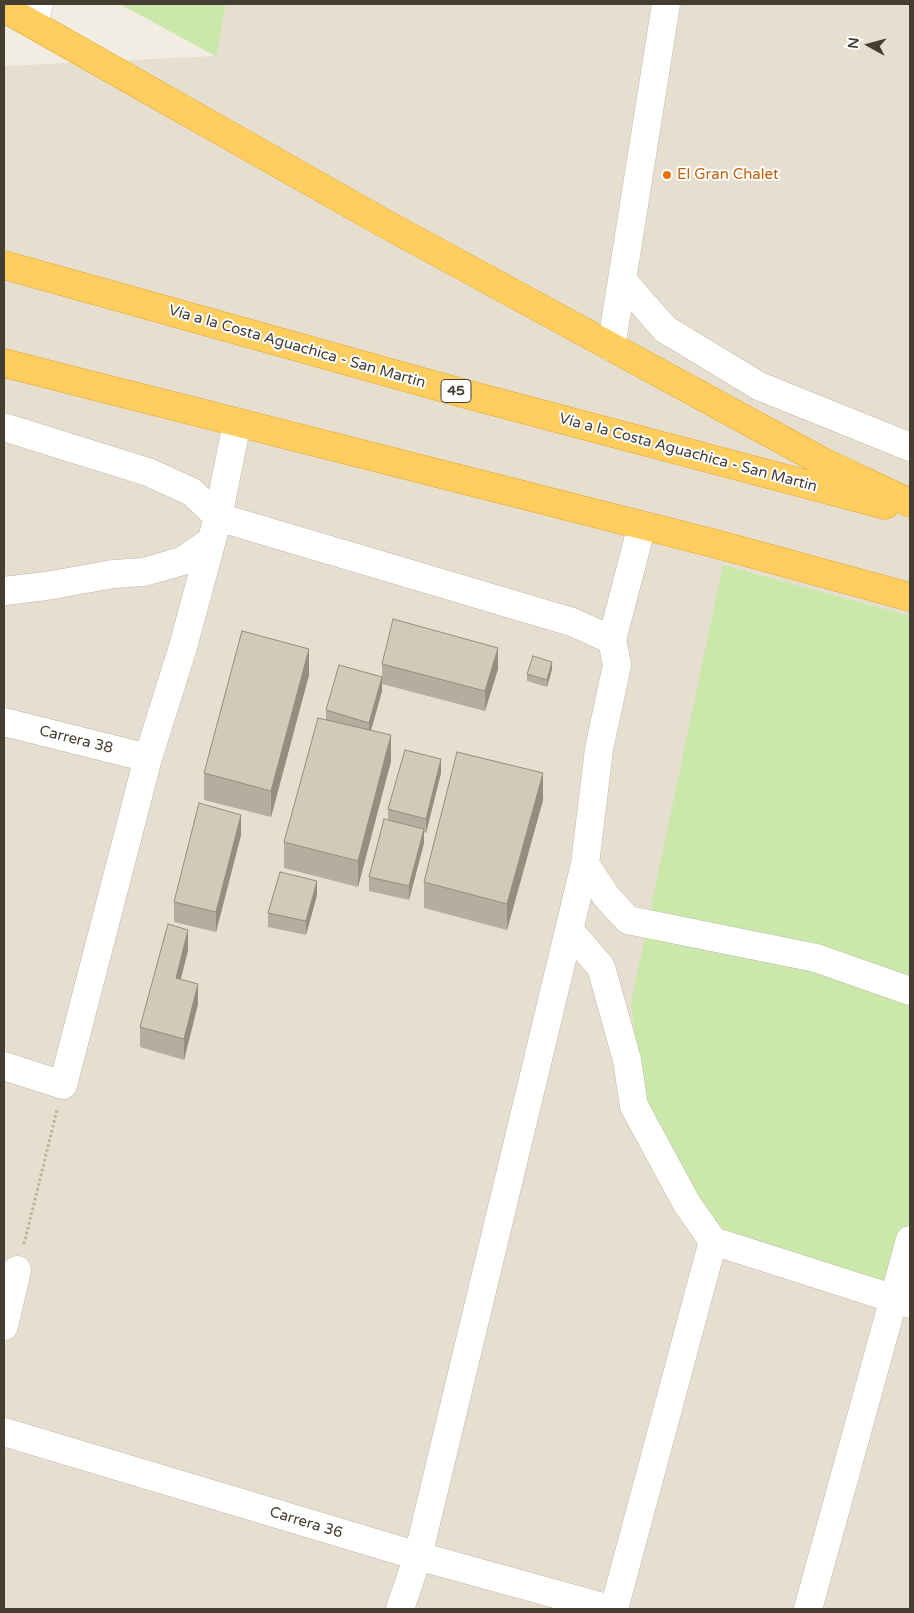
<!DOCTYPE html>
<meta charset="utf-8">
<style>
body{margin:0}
#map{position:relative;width:914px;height:1613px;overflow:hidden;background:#f1ede2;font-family:"Varela Round",sans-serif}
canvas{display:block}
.frame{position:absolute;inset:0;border:5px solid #433d32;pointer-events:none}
.north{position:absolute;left:844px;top:20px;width:50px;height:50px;-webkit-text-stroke:4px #fff;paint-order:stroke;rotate:277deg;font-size:14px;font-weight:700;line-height:20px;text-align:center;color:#433d32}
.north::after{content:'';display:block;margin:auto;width:18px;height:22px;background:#433d32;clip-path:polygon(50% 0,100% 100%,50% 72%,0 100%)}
</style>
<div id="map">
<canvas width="914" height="1613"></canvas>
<div class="frame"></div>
<div class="north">N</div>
</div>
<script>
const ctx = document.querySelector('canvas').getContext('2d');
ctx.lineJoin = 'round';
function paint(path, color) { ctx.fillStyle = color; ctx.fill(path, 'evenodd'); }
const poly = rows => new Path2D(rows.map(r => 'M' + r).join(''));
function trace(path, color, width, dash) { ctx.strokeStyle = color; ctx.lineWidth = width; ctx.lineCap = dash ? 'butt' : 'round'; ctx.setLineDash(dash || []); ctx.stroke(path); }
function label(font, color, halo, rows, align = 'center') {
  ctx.font = font + ' "Varela Round",sans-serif'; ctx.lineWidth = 4; ctx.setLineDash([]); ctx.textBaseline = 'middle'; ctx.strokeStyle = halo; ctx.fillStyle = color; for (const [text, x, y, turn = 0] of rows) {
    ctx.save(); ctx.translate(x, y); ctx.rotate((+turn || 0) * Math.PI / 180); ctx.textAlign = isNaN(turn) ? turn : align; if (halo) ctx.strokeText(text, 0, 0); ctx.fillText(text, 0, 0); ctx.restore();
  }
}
paint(poly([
 [226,4,910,4,910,1609,4,1609,4,66,215,56]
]), '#e6dfd0');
paint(poly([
 [120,4,226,4,216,56,215,56],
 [723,565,910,616,910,1294,719,1229,691,1193,644,1097,631,1003]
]), '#c9e8a9');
const minor = poly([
 [666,4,622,280,665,329,759,386,910,447],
 [34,25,39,4],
 [611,347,622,280],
 [4,427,148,472,192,492,218,517,572,622,612,640,617,665,599,749,585,864,606,896,628,920,816,958,910,991],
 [4,591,46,586,113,574,144,572,182,561,211,541],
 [612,640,642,525],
 [4,722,148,758],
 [570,931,601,967,627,1060,634,1106,687,1204,713,1241,910,1304],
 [4,1066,63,1085,148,758,183,647,218,517,237,423],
 [4,1326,17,1270],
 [4,1432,418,1556,610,1609],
 [400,1609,418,1556,585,864],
 [614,1609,713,1241],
 [808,1609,910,1240]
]);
const highway = poly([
 [4,8,382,222,823,462,910,503],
 [4,265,462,393,885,505],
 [4,363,720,545,910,597]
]);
trace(minor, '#c0b8a7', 29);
trace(highway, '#e1a32d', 29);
trace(poly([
 [24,1244,57,1110]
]), '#bfb195', 3, [2.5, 2.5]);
trace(minor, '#fff', 28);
trace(highway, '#ffce5f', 28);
paint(poly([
 [382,664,498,669,485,711,382,684,382,691,371,731,391,761,358,887,284,868,284,842,326,720,326,710,382,677],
 [552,669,547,687,527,681,527,674],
 [309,675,271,817,204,800,204,773],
 [441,773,426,833,424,832,424,843,409,900,369,891,369,877,388,820,388,809],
 [543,800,507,930,424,908,424,882],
 [241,835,216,932,174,922,174,902],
 [317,895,306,935,268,927,268,913],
 [188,950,181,979,198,1004,184,1060,140,1047,140,1027]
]), '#b5ad9d');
paint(poly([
 [498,648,498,669,485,711,485,691],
 [309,649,309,675,271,817,271,791],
 [552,662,552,669,547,687,547,680],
 [382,677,382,691,369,737,369,723],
 [391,735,391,761,358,887,358,861],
 [441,759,441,773,426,833,426,819],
 [543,773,543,800,507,930,507,904],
 [241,815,241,835,216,932,216,912],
 [424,829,424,843,409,900,409,886],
 [317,881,317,895,306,935,306,921],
 [188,930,188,950,176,998,176,978],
 [198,984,198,1004,184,1060,184,1039]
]), '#948d80');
const building = poly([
 [393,619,498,648,485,691,382,664,393,619],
 [242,631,309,649,271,791,204,773,242,631],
 [533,656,552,662,547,680,527,674,533,656],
 [339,665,382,677,369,723,326,710,339,665],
 [318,718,391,735,358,861,284,842,318,718],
 [405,750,441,759,426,819,388,809,405,750],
 [457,752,543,773,507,904,424,882,457,752],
 [199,803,241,815,216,912,174,902,199,803],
 [384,819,424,829,409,886,369,877,384,819],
 [280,872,317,881,306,921,268,913,280,872],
 [168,924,188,930,176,978,198,984,184,1039,140,1027,168,924]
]);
paint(building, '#d3c9b7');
trace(building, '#948d80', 1);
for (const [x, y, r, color] of [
 [667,175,5,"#e8710a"]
]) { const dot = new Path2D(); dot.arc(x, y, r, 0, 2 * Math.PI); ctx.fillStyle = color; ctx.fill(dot); trace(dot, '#fff', 2); }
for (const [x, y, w] of [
 [456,391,30]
]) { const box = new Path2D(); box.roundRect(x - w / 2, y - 11.5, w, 23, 4); ctx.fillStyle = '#fff'; ctx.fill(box); trace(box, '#433d32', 1); }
label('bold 14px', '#433d32', null, [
 ["45",456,391]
]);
label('15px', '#c56008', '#fff', [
 ["El Gran Chalet",677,175]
], 'left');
label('15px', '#433d32', '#fff', [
 ["Vía a la Costa Aguachica - San Martin",297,347,16],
 ["Vía a la Costa Aguachica - San Martin",688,453,15],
 ["Carrera 38",76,740,14],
 ["Carrera 36",306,1523,17]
]);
</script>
